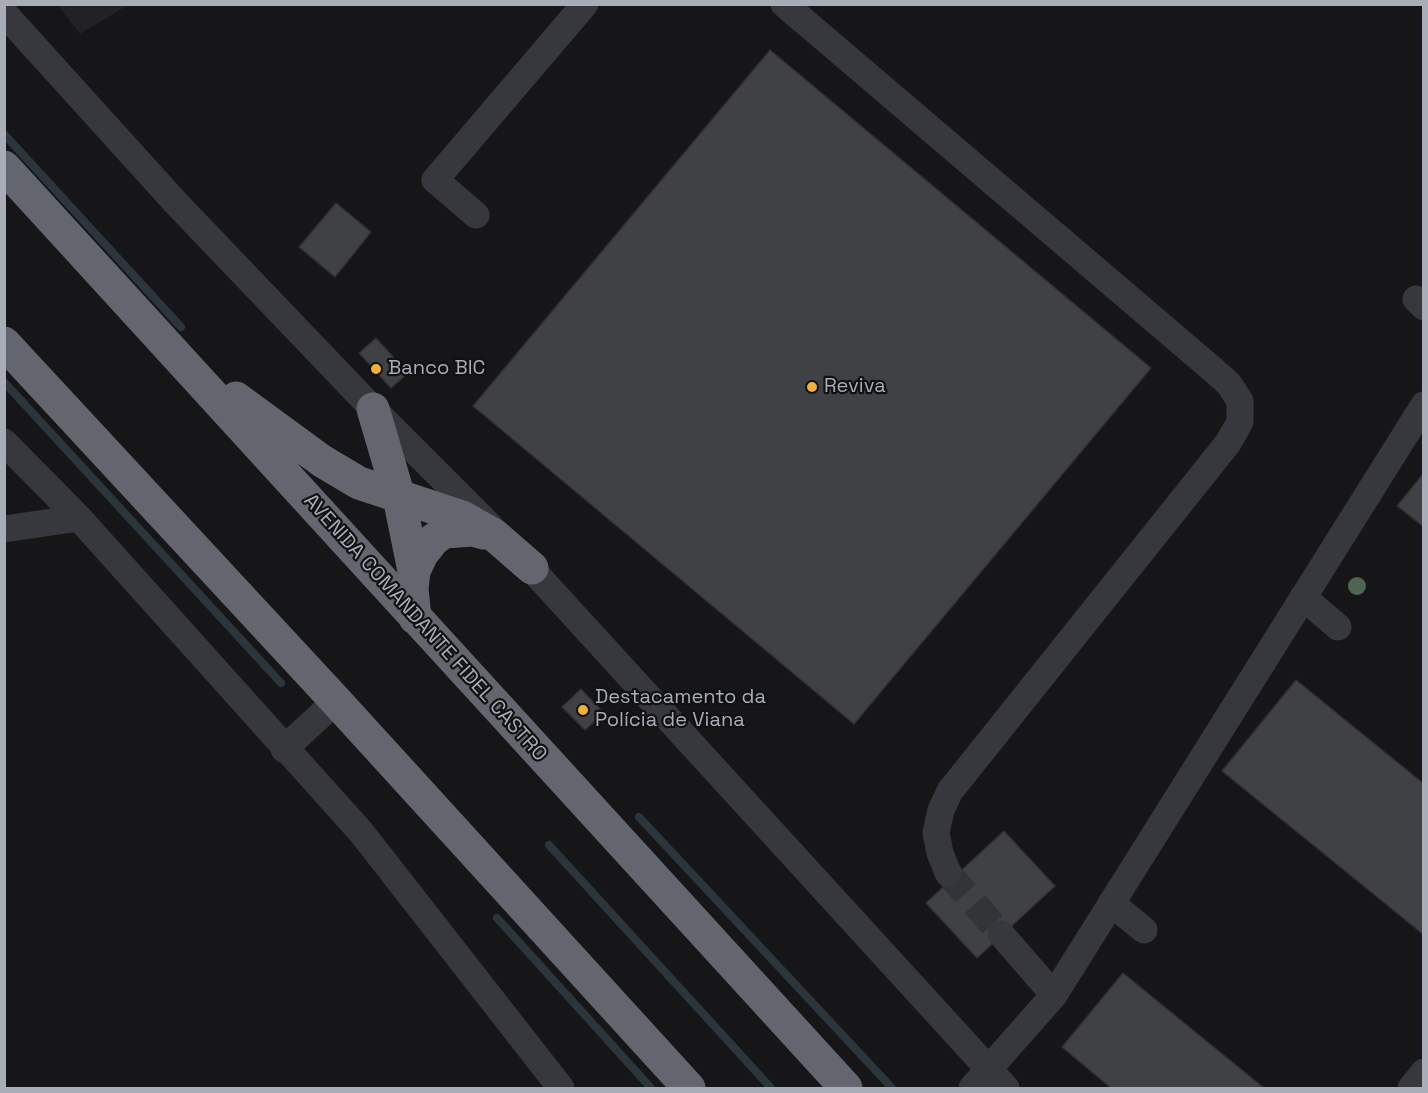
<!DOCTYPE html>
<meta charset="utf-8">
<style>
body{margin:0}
#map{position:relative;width:1428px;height:1093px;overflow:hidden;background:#161618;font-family:"Space Grotesk",sans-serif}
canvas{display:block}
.frame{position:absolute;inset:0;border:6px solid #a8adb8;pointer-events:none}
</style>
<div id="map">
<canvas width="1428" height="1093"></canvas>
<div class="frame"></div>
</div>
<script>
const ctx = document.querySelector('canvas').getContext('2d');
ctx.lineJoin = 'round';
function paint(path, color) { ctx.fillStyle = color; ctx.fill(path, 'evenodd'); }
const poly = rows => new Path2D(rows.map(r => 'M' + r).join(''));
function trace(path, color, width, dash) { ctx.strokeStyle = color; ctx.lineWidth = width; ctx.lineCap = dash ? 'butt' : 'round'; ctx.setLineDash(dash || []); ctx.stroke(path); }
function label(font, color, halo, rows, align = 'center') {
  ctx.font = font + ' "Space Grotesk",sans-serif'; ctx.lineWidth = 4.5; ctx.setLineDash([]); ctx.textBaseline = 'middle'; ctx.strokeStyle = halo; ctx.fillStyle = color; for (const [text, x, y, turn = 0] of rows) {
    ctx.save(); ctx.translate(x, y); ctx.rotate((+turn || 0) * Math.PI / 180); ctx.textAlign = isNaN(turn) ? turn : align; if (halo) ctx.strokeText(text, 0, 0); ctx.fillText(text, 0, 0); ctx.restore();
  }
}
paint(poly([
 [58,5,128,5,80,34]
]), '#222225');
trace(poly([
 [4,134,181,327],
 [4,382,281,683],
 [639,817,892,1088],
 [549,845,771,1088],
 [497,918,651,1088]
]), '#2c353c', 8);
const building = poly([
 [770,50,1151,368,854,724,473,406,770,50],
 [336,203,371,232,335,277,299,247,336,203],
 [376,338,408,373,391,388,359,353,376,338],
 [1424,473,1424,527,1397,506,1424,473],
 [1296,680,1424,784,1424,935,1222,771,1296,680],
 [581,689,604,713,585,730,562,707,581,689],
 [1004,831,1055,886,977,958,926,903,1004,831],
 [1123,973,1264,1088,1111,1088,1062,1047,1123,973]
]);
paint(building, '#404145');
trace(building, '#303034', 1.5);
trace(poly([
 [948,873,1001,934]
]), '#333438', 27, [27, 14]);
trace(poly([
 [784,4,1211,368,1229,384,1240,401,1240,422,1228,443,950,791,941,810,936,833,940,853,948,873],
 [4,13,176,203,373,409,490,526],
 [476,215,435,180,585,4],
 [1416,299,1424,307],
 [4,442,79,518,361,832,561,1088],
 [4,529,79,518],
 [517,553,1006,1088],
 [1303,597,1338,627],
 [284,749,336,701],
 [1111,903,1144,930],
 [1001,934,1054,995],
 [972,1088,1054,995,1424,405],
 [1411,1088,1424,1072]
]), '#37383d', 27);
trace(poly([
 [4,167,846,1088],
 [4,343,336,701,689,1088],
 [236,398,322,461,359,483,462,517,494,535,532,568],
 [373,409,399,497,414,571,412,589,415,618],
 [414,571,422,554,433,540,444,532,473,530,484,533]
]), '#63666e', 33);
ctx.fillStyle = '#506452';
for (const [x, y] of [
 [1357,586]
]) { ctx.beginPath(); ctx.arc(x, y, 9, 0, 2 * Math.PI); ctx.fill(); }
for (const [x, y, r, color] of [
 [376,369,6,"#f2b134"],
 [812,387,6,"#f2b134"],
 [583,710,6,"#f2b134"]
]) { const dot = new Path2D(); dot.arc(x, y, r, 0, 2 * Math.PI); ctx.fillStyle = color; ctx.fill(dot); trace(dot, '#111113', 2); }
label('20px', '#a8adb8', '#111113', [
 ["Banco BIC",388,369],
 ["Reviva",824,387],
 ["Destacamento da",595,698],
 ["Polícia de Viana",595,721]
], 'left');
label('20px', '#a8adb8', '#111113', [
 ["AVENIDA COMANDANTE FIDEL CASTRO",425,628,48]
]);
</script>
